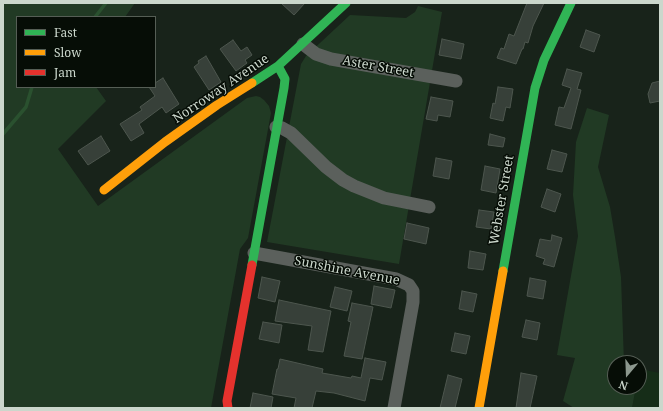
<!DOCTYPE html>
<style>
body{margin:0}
#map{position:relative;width:663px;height:411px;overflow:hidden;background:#18231a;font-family:"Noto Serif",serif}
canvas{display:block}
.frame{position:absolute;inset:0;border:4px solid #cbd7cc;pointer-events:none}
.legend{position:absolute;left:16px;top:16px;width:140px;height:72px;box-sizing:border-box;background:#060d06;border:1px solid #555e55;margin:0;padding:5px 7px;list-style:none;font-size:12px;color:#cbd7cc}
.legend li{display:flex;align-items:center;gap:8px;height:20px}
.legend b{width:20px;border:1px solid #555e55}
.north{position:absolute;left:607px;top:355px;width:40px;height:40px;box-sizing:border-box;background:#060d06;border:1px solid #555e55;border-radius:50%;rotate:199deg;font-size:11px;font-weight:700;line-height:16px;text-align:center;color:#cbd7cc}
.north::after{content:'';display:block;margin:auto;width:14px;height:18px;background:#8c988e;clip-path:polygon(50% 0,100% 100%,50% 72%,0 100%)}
</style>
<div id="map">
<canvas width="663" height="411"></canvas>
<div class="frame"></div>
<ul class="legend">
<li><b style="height:5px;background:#30b455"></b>Fast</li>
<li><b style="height:5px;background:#ff9f0a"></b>Slow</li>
<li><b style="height:5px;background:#e5322d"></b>Jam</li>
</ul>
<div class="north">N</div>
</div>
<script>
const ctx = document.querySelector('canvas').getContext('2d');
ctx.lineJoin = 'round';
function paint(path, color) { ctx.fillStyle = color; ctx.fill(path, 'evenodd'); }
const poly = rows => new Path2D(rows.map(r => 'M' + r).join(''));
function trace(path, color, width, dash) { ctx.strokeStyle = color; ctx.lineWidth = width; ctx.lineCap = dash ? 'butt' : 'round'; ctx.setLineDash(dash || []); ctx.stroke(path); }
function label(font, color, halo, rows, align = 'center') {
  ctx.font = font + ' "Noto Serif",serif'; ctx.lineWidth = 3; ctx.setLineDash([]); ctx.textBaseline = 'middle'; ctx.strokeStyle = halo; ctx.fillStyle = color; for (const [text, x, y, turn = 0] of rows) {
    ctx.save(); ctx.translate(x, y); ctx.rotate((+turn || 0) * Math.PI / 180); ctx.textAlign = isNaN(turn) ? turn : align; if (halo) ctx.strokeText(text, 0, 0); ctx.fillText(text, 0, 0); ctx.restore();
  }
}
paint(poly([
 [640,369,660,373,660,408,632,408,636,387,639,387]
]), '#162d18');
paint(poly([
 [3,3,135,3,125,17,17,17,17,87,96,87,106,101,58,149,98,206,247,98,256,96,260,97,264,100,269,106,271,113,248,238,240,249,211,408,3,408],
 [418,6,442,12,399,264,267,242,301,64,306,56,350,15,406,18,415,12],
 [587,108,609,115,598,167,610,207,615,237,621,277,624,363,615,363,615,387,636,387,632,408,574,408,563,401,575,358,557,355,578,236,573,195,576,142]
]), '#213a24');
trace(poly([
 [95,17,106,3],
 [3,134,26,107,32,87]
]), '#2a512f', 3.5);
const building = poly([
 [281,3,305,3,294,15,281,3],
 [527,3,544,3,533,26,528,43,525,42,523,49,522,49,516,64,497,58,501,48,504,49,509,34,514,36,527,3],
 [586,30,600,35,594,52,580,47,586,30],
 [442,39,464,44,461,59,439,55,442,39],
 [233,40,241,51,247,47,252,55,245,60,247,63,236,71,220,49,233,40],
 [206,56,221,82,209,90,194,67,199,63,198,61,206,56],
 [567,69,582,73,577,89,581,90,571,129,555,125,559,107,564,108,571,88,562,85,567,69],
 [163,78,179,104,166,113,162,107,139,124,144,133,131,141,120,124,142,110,140,107,155,96,149,87,155,87,155,83,163,78],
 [660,81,660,101,650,103,648,94,652,83,660,81],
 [498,87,513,89,510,108,506,107,503,121,490,118,493,103,495,104,498,87],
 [431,97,453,101,450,117,438,115,437,121,426,119,431,97],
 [490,134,505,138,503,147,488,145,490,134],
 [101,136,110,151,88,165,78,151,101,136],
 [552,150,567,154,562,172,547,169,552,150],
 [436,158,452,161,449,179,433,176,436,158],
 [485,166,500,169,496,193,481,190,485,166],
 [547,189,561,194,555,212,541,207,547,189],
 [479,210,494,212,491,229,476,227,479,210],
 [407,223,429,228,426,244,404,239,407,223],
 [552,235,562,238,554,267,543,264,545,259,536,256,540,239,551,241,552,235],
 [470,251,486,254,483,270,468,268,470,251],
 [262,277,280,281,275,302,258,298,262,277],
 [530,278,546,281,543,299,527,296,530,278],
 [374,286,395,290,391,308,371,304,374,286],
 [335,287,352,291,347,311,330,307,335,287],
 [462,291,477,294,473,312,459,309,462,291],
 [279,300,331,311,323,352,308,350,312,326,275,321,279,300],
 [352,303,373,307,362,359,344,356,351,322,348,321,352,303],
 [526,320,540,323,537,340,522,337,526,320],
 [263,322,282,325,279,343,259,339,263,322],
 [455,333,470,336,466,354,451,351,455,333],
 [365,358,386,362,382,380,370,378,365,401,334,393,316,391,312,408,294,408,296,398,272,394,277,369,278,369,280,359,323,369,322,373,351,378,352,376,361,378,365,358],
 [521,373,537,376,530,408,516,408,521,373],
 [448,375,462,379,455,408,440,408,448,375],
 [253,393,273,397,271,408,250,408,253,393]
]);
paint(building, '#374039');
trace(building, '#4d564e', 1);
trace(poly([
 [303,44,316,54,331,59,456,81],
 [276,127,282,128,291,133,326,167,343,180,354,186,384,198,429,207],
 [254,253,396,279,409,285,413,291,413,302,394,408]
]), '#5b605c', 13);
trace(poly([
 [252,83,278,66,346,3],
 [252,265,284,88,285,79,278,66],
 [503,271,535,88,544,60,571,3]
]), '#30b455', 9);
trace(poly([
 [104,190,165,142,217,105,252,83],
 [479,408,503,271]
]), '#ff9f0a', 9);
trace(poly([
 [228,408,227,401,252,265]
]), '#e5322d', 9);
label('13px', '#cbd7cc', '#060d06', [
 ["Aster Street",378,67,10],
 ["Norroway Avenue",221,89,-34],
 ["Webster Street",502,200,-80],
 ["Sunshine Avenue",347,271,11]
]);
</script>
